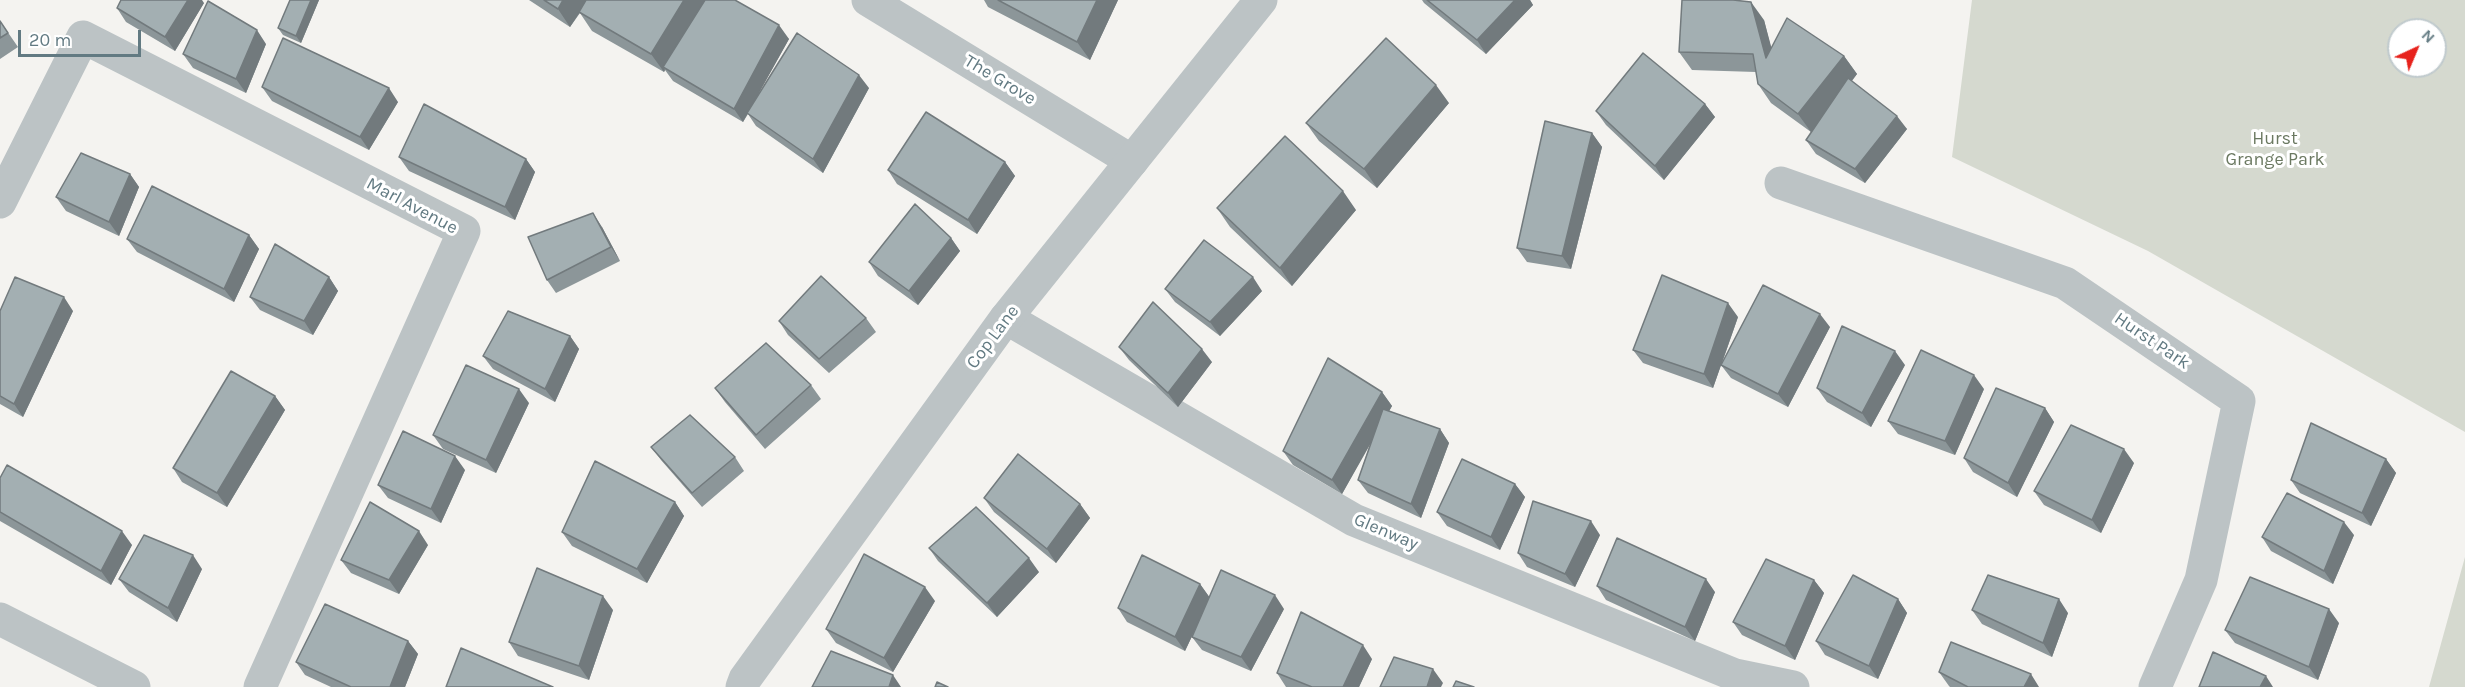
<!DOCTYPE html>
<style>
body{margin:0}
#map{position:relative;width:2465px;height:687px;overflow:hidden;background:#f4f3f0;font-family:Karla,sans-serif}
canvas{display:block}
.north{position:absolute;left:2387px;top:18px;width:60px;height:60px;box-sizing:border-box;background:#fff;border:2px solid #c0cacd;border-radius:50%;rotate:44deg;font-size:16px;font-weight:700;line-height:24px;text-align:center;color:#627a82}
.north::after{content:'';display:block;margin:auto;width:21px;height:27px;background:#e7221c;clip-path:polygon(50% 0,100% 100%,50% 72%,0 100%)}
.scale{position:absolute;left:18px;top:30px;width:123px;height:27px;box-sizing:border-box;border:3px solid #627a82;border-top:0;padding-left:8px;font-size:18px;line-height:21px;white-space:nowrap;color:#627a82;-webkit-text-stroke:4px #fff;paint-order:stroke}
</style>
<div id="map">
<canvas width="2465" height="687"></canvas>
<div class="north">N</div>
<div class="scale">20 m</div>
</div>
<script>
const ctx = document.querySelector('canvas').getContext('2d');
ctx.lineJoin = 'round';
function paint(path, color) { ctx.fillStyle = color; ctx.fill(path, 'evenodd'); }
const poly = rows => new Path2D(rows.map(r => 'M' + r).join(''));
function trace(path, color, width, dash) { ctx.strokeStyle = color; ctx.lineWidth = width; ctx.lineCap = dash ? 'butt' : 'round'; ctx.setLineDash(dash || []); ctx.stroke(path); }
function label(font, color, halo, rows, align = 'center') {
  ctx.font = font + ' Karla,sans-serif'; ctx.lineWidth = 6; ctx.setLineDash([]); ctx.textBaseline = 'middle'; ctx.strokeStyle = halo; ctx.fillStyle = color; for (const [text, x, y, turn = 0] of rows) {
    ctx.save(); ctx.translate(x, y); ctx.rotate((+turn || 0) * Math.PI / 180); ctx.textAlign = isNaN(turn) ? turn : align; if (halo) ctx.strokeText(text, 0, 0); ctx.fillText(text, 0, 0); ctx.restore();
  }
}
paint(poly([
 [1972,0,2465,0,2465,432,2148,251,1952,157],
 [2399,30,2435,30,2435,66,2399,66],
 [2465,557,2465,687,2429,687]
]), '#d5d9cf');
trace(poly([
 [868,0,1132,161],
 [1781,183,2065,283,2239,401,2201,580,2155,687],
 [0,202,83,37,464,231,260,687],
 [1006,318,1354,520,1735,675,1793,687]
]), '#bcc3c5', 33);
trace(poly([
 [0,619,134,687],
 [742,687,745,679,1006,318,1261,0]
]), '#bcc3c5', 33);
paint(poly([
 [290,0,319,0,301,43,283,35,278,28],
 [529,0,735,0,789,39,759,92,869,88,823,173,756,126,748,114,743,122,673,81,665,70,664,72,592,31,580,13,570,27],
 [984,0,1118,0,1090,60,988,7],
 [1422,0,1530,0,1533,5,1486,54,1424,3],
 [204,3,175,51,126,22,117,8],
 [1764,20,1771,48,1844,56,1857,74,1852,81,1907,129,1865,183,1816,154,1806,140,1816,126,1811,132,1771,103,1758,84,1756,72,1692,70,1679,52],
 [0,21,18,47,0,59],
 [266,44,246,93,193,68,183,54],
 [262,87,398,102,369,150,272,101],
 [1449,103,1377,188,1319,141,1306,123],
 [1705,104,1715,117,1664,180,1606,125,1596,111],
 [1592,133,1602,147,1571,269,1527,262,1517,248],
 [399,157,526,159,535,172,515,220,409,171],
 [1005,162,1015,176,977,234,897,184,888,170],
 [130,174,139,187,119,236,66,211,56,197],
 [1217,208,1356,210,1292,286,1230,227],
 [602,227,620,261,556,293,547,280],
 [249,235,259,249,234,302,137,252,127,239],
 [951,238,960,251,918,305,878,276,869,262],
 [329,277,338,291,313,335,260,310,250,297],
 [1165,289,1262,291,1220,336,1175,302],
 [0,311,73,311,23,417,0,404],
 [1738,317,1722,363,1830,327,1788,407,1731,378,1721,365,1713,388,1643,363,1633,350],
 [866,318,876,332,829,373,788,335,779,321],
 [570,336,579,349,555,402,493,369,483,356],
 [1119,347,1212,362,1178,407,1129,360],
 [1905,365,1871,427,1827,402,1817,388],
 [811,385,821,399,765,449,725,402,715,388],
 [1984,389,1955,455,1898,434,1888,421],
 [1382,392,1392,406,1389,411,1440,429,1449,443,1421,518,1368,493,1358,480,1371,441,1342,494,1293,465,1283,451],
 [275,396,285,410,227,507,182,482,173,468],
 [529,403,496,473,443,449,433,435],
 [2045,408,2054,422,2017,497,1973,472,1964,458],
 [651,447,735,457,744,471,702,507,661,460],
 [2386,459,2396,473,2371,526,2300,493,2291,480],
 [2134,463,2101,533,2044,505,2034,491],
 [465,470,441,523,388,498,378,485],
 [0,478,132,545,111,585,0,521],
 [1515,484,1525,497,1500,550,1447,526,1437,512],
 [984,498,1080,504,1090,518,1056,563,994,512],
 [675,502,684,516,647,583,572,546,562,532],
 [1600,535,1575,587,1527,567,1518,553],
 [2354,535,2333,584,2271,551,2262,537],
 [428,545,399,594,351,573,341,560],
 [929,548,1039,572,997,617,938,561],
 [202,569,177,622,129,592,119,579],
 [1814,580,1824,593,1795,660,1742,635,1733,622],
 [1200,584,1210,598,1185,651,1127,622,1118,608],
 [1597,586,1715,592,1695,641,1606,600],
 [1898,599,1907,613,1878,679,1825,655,1816,641],
 [935,601,893,672,836,643,826,629],
 [1284,609,1251,671,1202,650,1192,637],
 [613,610,589,680,518,656,509,642],
 [1972,610,2068,613,2052,657,1982,624],
 [2339,623,2318,680,2235,643,2225,630],
 [408,641,418,654,405,687,331,687,305,675,296,662],
 [1372,659,1359,687,1286,687,1277,673],
 [1939,672,2039,687,1950,687,1949,686]
]), '#8c9699');
paint(poly([
 [188,0,202,0,204,3,175,51,165,37],
 [311,0,319,0,301,43,296,36],
 [563,0,588,0,570,27,558,9],
 [684,0,709,0,663,67,665,70,664,72,651,54],
 [1097,0,1118,0,1090,60,1077,42],
 [1515,0,1530,0,1533,5,1486,54,1477,40],
 [1751,2,1764,20,1779,76,1766,58],
 [779,25,789,39,743,122,734,109],
 [257,30,266,44,246,93,236,79],
 [1844,56,1857,74,1811,132,1798,114],
 [859,75,869,88,823,173,813,159],
 [1436,85,1449,103,1377,188,1364,169],
 [389,88,398,102,369,150,360,137],
 [1705,104,1715,117,1664,180,1655,166],
 [1897,116,1907,129,1865,183,1855,169],
 [1592,133,1602,147,1571,269,1562,256],
 [526,159,535,172,515,220,505,207],
 [1005,162,1015,176,977,234,968,220],
 [130,174,139,187,119,236,109,222],
 [1343,191,1356,210,1292,286,1280,268],
 [593,213,602,227,620,261,611,247],
 [249,235,259,249,234,302,224,289],
 [951,238,960,251,918,305,909,291],
 [329,277,338,291,313,335,304,321],
 [1253,277,1262,291,1220,336,1210,322],
 [64,297,73,311,23,417,14,404],
 [1728,303,1738,317,1713,388,1704,374],
 [1820,314,1830,327,1788,407,1778,394],
 [570,336,579,349,555,402,545,389],
 [1202,349,1212,362,1178,407,1168,393],
 [1895,351,1905,365,1871,427,1862,413],
 [1974,375,1984,389,1955,455,1945,441],
 [519,389,529,403,496,473,486,460],
 [1382,392,1392,406,1342,494,1332,480],
 [275,396,285,410,227,507,217,493],
 [2045,408,2054,422,2017,497,2008,483],
 [1440,429,1449,443,1421,518,1411,504],
 [2124,449,2134,463,2101,533,2092,520],
 [455,456,465,470,441,523,431,509],
 [2386,459,2396,473,2371,526,2362,513],
 [1515,484,1525,497,1500,550,1491,537],
 [675,502,684,516,647,583,637,569],
 [1080,504,1090,518,1056,563,1047,549],
 [1591,521,1600,535,1575,587,1565,574],
 [2344,522,2354,535,2333,584,2324,571],
 [122,531,132,545,111,585,101,571],
 [419,531,428,545,399,594,389,580],
 [193,555,202,569,177,622,168,608],
 [1029,558,1039,572,997,617,987,603],
 [1706,579,1715,592,1695,641,1685,627],
 [1814,580,1824,593,1795,660,1785,646],
 [1200,584,1210,598,1185,651,1175,637],
 [925,587,935,601,893,672,884,658],
 [1275,595,1284,609,1251,671,1241,657],
 [603,596,613,610,589,680,579,666],
 [1898,599,1907,613,1878,679,1869,666],
 [2059,599,2068,613,2052,657,2043,643],
 [2329,609,2339,623,2318,680,2309,667],
 [408,641,418,654,405,687,390,687],
 [1363,645,1372,659,1359,687,1343,687],
 [1433,669,1443,683,1441,687,1427,687],
 [2031,674,2039,687,2024,687],
 [893,675,901,687,889,687],
 [2266,676,2273,687,2260,687]
]), '#727a7d');
const building = poly([
 [121,0,188,0,165,37,117,8,121,0],
 [290,0,311,0,296,36,278,28,290,0],
 [544,0,563,0,558,9,544,0],
 [586,0,684,0,651,54,579,12,586,0],
 [705,0,735,0,779,25,734,109,663,67,705,0],
 [998,0,1097,0,1077,42,998,0],
 [1427,0,1515,0,1477,40,1427,0],
 [1682,0,1733,0,1751,2,1766,58,1787,18,1844,56,1798,114,1758,84,1753,54,1679,52,1682,0],
 [208,1,257,30,236,79,183,54,208,1],
 [0,21,8,33,0,38,0,21],
 [797,33,859,75,813,159,747,113,797,33],
 [283,38,389,88,360,137,262,87,283,38],
 [1386,38,1436,85,1364,169,1306,123,1386,38],
 [1643,53,1705,104,1655,166,1596,111,1643,53],
 [1848,78,1897,116,1855,169,1806,140,1848,78],
 [424,104,526,159,505,207,399,157,424,104],
 [926,112,1005,162,968,220,888,170,926,112],
 [1545,121,1592,133,1562,256,1517,248,1545,121],
 [1285,136,1343,191,1280,268,1217,208,1285,136],
 [81,153,130,174,109,222,56,197,81,153],
 [152,186,249,235,224,289,127,239,152,186],
 [915,204,951,238,909,291,869,262,915,204],
 [593,213,611,247,547,280,528,237,593,213],
 [1204,240,1253,277,1210,322,1165,289,1204,240],
 [275,244,329,277,304,321,250,297,275,244],
 [1662,275,1728,303,1704,374,1633,350,1662,275],
 [821,276,866,318,819,359,779,321,821,276],
 [15,277,64,297,14,404,0,396,0,311,15,277],
 [1763,285,1820,314,1778,394,1721,365,1763,285],
 [1153,302,1202,349,1168,393,1119,347,1153,302],
 [508,311,570,336,545,389,483,356,508,311],
 [1842,326,1895,351,1862,413,1817,388,1842,326],
 [766,343,811,385,756,435,715,388,766,343],
 [1921,350,1974,375,1945,441,1888,421,1921,350],
 [1328,358,1382,392,1332,480,1283,451,1328,358],
 [466,365,519,389,486,460,433,435,466,365],
 [231,371,275,396,217,493,173,468,231,371],
 [1996,388,2045,408,2008,483,1964,458,1996,388],
 [1383,409,1440,429,1411,504,1358,480,1383,409],
 [690,415,735,457,692,493,651,447,690,415],
 [2311,423,2386,459,2362,513,2291,480,2311,423],
 [2071,425,2124,449,2092,520,2034,491,2071,425],
 [403,431,455,456,431,509,378,485,403,431],
 [1018,454,1080,504,1047,549,984,498,1018,454],
 [1462,459,1515,484,1491,537,1437,512,1462,459],
 [595,461,675,502,637,569,562,532,595,461],
 [7,465,122,531,101,571,0,512,0,478,7,465],
 [2287,493,2344,522,2324,571,2262,537,2287,493],
 [1533,501,1591,521,1565,574,1518,553,1533,501],
 [370,502,419,531,389,580,341,560,370,502],
 [976,507,1029,558,987,603,929,548,976,507],
 [144,535,193,555,168,608,119,579,144,535],
 [1617,538,1706,579,1685,627,1597,586,1617,538],
 [864,554,925,587,884,658,826,629,864,554],
 [1142,555,1200,584,1175,637,1118,608,1142,555],
 [1766,559,1814,580,1785,646,1733,622,1766,559],
 [537,568,603,596,579,666,509,642,537,568],
 [1221,570,1275,595,1241,657,1192,637,1221,570],
 [1853,575,1898,599,1869,666,1816,641,1853,575],
 [1988,575,2059,599,2043,643,1972,610,1988,575],
 [2250,577,2329,609,2309,667,2225,630,2250,577],
 [325,604,408,641,390,687,351,687,296,662,325,604],
 [1301,612,1363,645,1343,687,1312,687,1277,673,1301,612],
 [1951,642,2031,674,2024,687,1968,687,1939,672,1951,642],
 [461,648,553,687,446,687,461,648],
 [831,651,893,675,889,687,812,687,831,651],
 [2213,652,2266,676,2260,687,2199,687,2213,652],
 [1394,657,1433,669,1427,687,1380,687,1394,657],
 [1456,681,1474,687,1453,687,1456,681],
 [937,682,948,687,935,687,937,682]
]);
paint(building, '#a3afb2');
trace(building, '#727a7d', 1.5);
label('18px', '#627a82', '#fff', [
 ["The Grove",1000,80,31],
 ["Marl Avenue",412,206,28],
 ["Cop Lane",993,337,-53],
 ["Hurst Park",2152,341,34],
 ["Glenway",1386,532,23]
]);
label('18px', '#6b7961', '#fff', [
 ["Hurst",2275,139],
 ["Grange Park",2275,160]
]);
</script>
